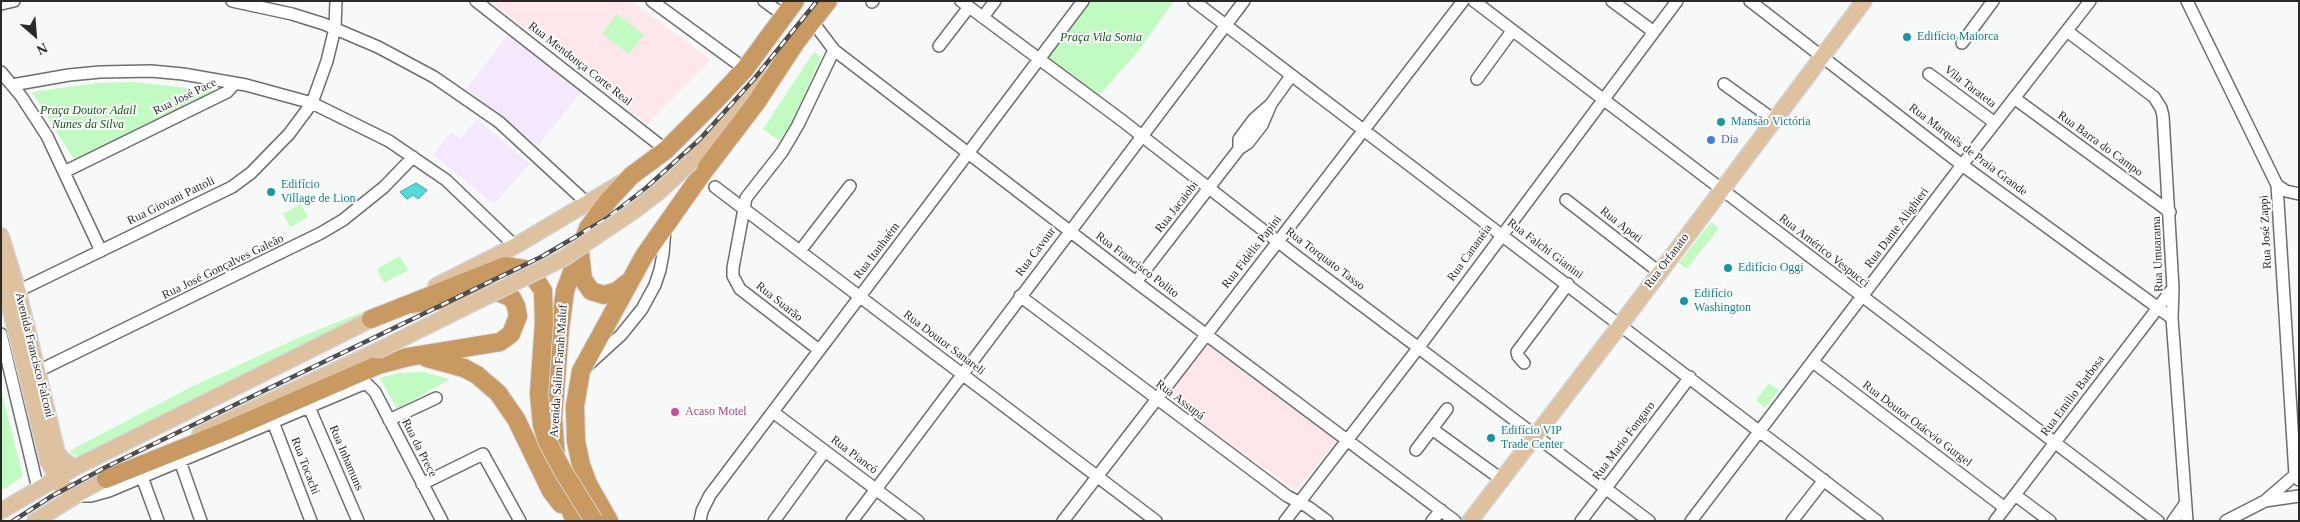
<!DOCTYPE html>
<meta charset="utf-8">
<style>
body{margin:0}
#map{position:relative;width:2300px;height:522px;overflow:hidden;background:#f7f8f8;font-family:Georgia,serif}
canvas{display:block}
.frame{position:absolute;inset:0;border:2px solid #29292a;pointer-events:none}
.north{position:absolute;left:10px;top:10px;width:50px;height:50px;-webkit-text-stroke:4px #fff;paint-order:stroke;rotate:153deg;font-size:14px;font-weight:700;line-height:20px;text-align:center;color:#29292a}
.north::after{content:'';display:block;margin:auto;width:18px;height:22px;background:#29292a;clip-path:polygon(50% 0,100% 100%,50% 72%,0 100%)}
</style>
<div id="map">
<canvas width="2300" height="522"></canvas>
<div class="frame"></div>
<div class="north">N</div>
</div>
<script>
const ctx = document.querySelector('canvas').getContext('2d');
ctx.lineJoin = 'round';
function paint(path, color) { ctx.fillStyle = color; ctx.fill(path, 'evenodd'); }
const poly = rows => new Path2D(rows.map(r => 'M' + r).join(''));
function trace(path, color, width, dash) { ctx.strokeStyle = color; ctx.lineWidth = width; ctx.lineCap = dash ? 'butt' : 'round'; ctx.setLineDash(dash || []); ctx.stroke(path); }
function label(font, color, halo, rows, align = 'center') {
  ctx.font = font + ' Georgia,serif'; ctx.lineWidth = 4; ctx.setLineDash([]); ctx.textBaseline = 'middle'; ctx.strokeStyle = halo; ctx.fillStyle = color; for (const [text, x, y, turn = 0] of rows) {
    ctx.save(); ctx.translate(x, y); ctx.rotate((+turn || 0) * Math.PI / 180); ctx.textAlign = isNaN(turn) ? turn : align; if (halo) ctx.strokeText(text, 0, 0); ctx.fillText(text, 0, 0); ctx.restore();
  }
}
paint(poly([
 [509,34,582,91,538,146,466,89],
 [477,119,530,164,494,204,433,155,451,132,460,139]
]), '#f5e8fc');
paint(poly([
 [490,1,631,1,711,60,647,124],
 [1205,345,1210,346,1334,439,1335,443,1298,489,1294,489,1169,400,1168,394]
]), '#fde7ea');
paint(poly([
 [1083,1,1174,1,1139,50,1097,98,1041,56],
 [617,14,644,35,629,54,602,34],
 [814,52,821,57,792,122,779,141,763,129],
 [134,82,216,91,75,161,32,92,97,83],
 [301,204,308,217,290,227,283,214],
 [1711,222,1719,228,1687,269,1679,263],
 [400,256,408,270,384,283,377,269],
 [387,302,79,456,71,454,71,450,193,386,298,338],
 [424,372,450,379,397,409,380,378,398,373],
 [1769,383,1779,390,1765,408,1756,400],
 [1,389,23,476,1,491]
]), '#c2fbc1');
const water = poly([
 [416,183,427,190,418,199,413,195,407,199,400,192,416,183]
]);
paint(water, '#4edcdf');
trace(water, '#43a6a9', 1);
const minor = poly([
 [232,1,292,14,324,24,378,47,434,77,499,122,587,203],
 [476,1,666,150],
 [652,1,745,69],
 [764,1,785,16],
 [961,1,1120,119,1299,258,1649,521],
 [1194,1,1877,521],
 [1474,1,2158,521],
 [1612,1,1654,32],
 [1750,1,1962,165,2172,318],
 [2187,1,2277,185,2295,475,2299,480],
 [872,2,873,1],
 [1,4,14,1],
 [983,17,995,1],
 [812,21,834,50,1136,282,1455,521],
 [2067,31,2154,97,2161,108,2163,116,2173,288,2172,318,2187,521],
 [1962,43,1993,1],
 [939,46,969,7],
 [1,72,21,96,47,136,101,251],
 [1929,74,1995,123],
 [1477,79,1512,31],
 [1724,84,1774,120],
 [12,85,69,75,100,72,151,71,183,74,246,85,312,103,389,141,446,180,515,246],
 [2014,98,2170,212],
 [1239,149,1239,139,1254,119,1271,104,1291,76],
 [64,172,227,92,235,83],
 [2277,185,2286,191,2299,194],
 [715,187,1156,521],
 [1566,200,1659,272],
 [800,251,850,186],
 [1136,282,1239,149,1248,143,1262,125,1271,104],
 [18,291,232,187,251,173,289,134,312,103,327,61,335,28,336,1],
 [1020,296,1287,496,1308,507,1327,521],
 [1,334,38,489],
 [819,350,740,289,733,276,733,268,746,198,782,152,798,125,834,50],
 [1813,362,2005,508],
 [1524,363,1518,356,1517,352,1568,284],
 [588,365,621,335,642,309,655,285,660,270,663,254,665,228],
 [30,375,321,233,343,220,384,187,413,157],
 [309,407,358,521],
 [773,412,918,521],
 [389,420,436,398],
 [273,422,311,521],
 [1432,429,1501,479],
 [1416,450,1447,409],
 [180,461,201,521],
 [142,477,158,521],
 [422,484,483,454,520,521],
 [2015,495,2050,521],
 [78,496,91,496,109,491,361,385,367,384,375,392,442,521],
 [2266,500,2295,475],
 [700,521,702,511,710,495,1083,1],
 [774,521,825,451],
 [852,521,1244,1],
 [1063,521,1463,1],
 [1285,521,1419,347,1677,1],
 [1432,521,1441,510],
 [1581,521,1690,377],
 [1691,521,1962,165,2090,1],
 [1792,521,1824,480],
 [1995,521,2173,288],
 [2173,521,2185,504],
 [2226,521,2265,501,2299,496]
]);
const major = poly([
 [692,161,765,78],
 [1,236,18,291,57,452,62,459,74,468],
 [1,272,48,461,61,485,75,496],
 [436,286,515,246,621,183],
 [200,434,377,351],
 [1,511,74,468,382,314],
 [35,521,75,496,116,474],
 [1470,521,1621,324,1864,1]
]);
const highway = poly([
 [580,253,583,279,591,291,604,295,617,291,627,283],
 [371,319,505,266,524,269,532,274,543,291],
 [427,358,464,368,477,375,498,393,516,419,551,491,561,504],
 [106,479,226,431,378,365,408,357,500,342,511,334,518,316,516,306,512,298,497,292,411,304],
 [575,521,564,495,557,473,553,417,560,329,565,291,588,228,608,201,631,176,666,150,713,103,745,69,795,1],
 [609,521,588,484,581,465,576,441,575,406,581,371,644,256,701,175,756,103,796,42,828,1]
]);
trace(minor, '#6d6e6f', 14);
trace(major, '#d4d4d4', 18);
trace(highway, '#d4d4d4', 20);
trace(minor, '#fff', 11);
trace(major, '#dec2a0', 15);
trace(highway, '#c89960', 18);
const rail = poly([
 [13,521,52,496,106,467,541,257,606,219,646,188,700,139,754,79,817,1]
]);
trace(rail, '#4d4d4e', 4.5);
trace(rail, '#fff', 2.5, [8]);
const majorBridge = poly([
 [377,351,564,258,635,210,660,191,692,161]
]);
const highwayBridge = poly([
 [543,291,544,322,539,394,542,425,547,441,563,471,594,521]
]);
trace(majorBridge, '#d4d4d4', 18, []);
trace(highwayBridge, '#d4d4d4', 20, []);
trace(majorBridge, '#dec2a0', 15);
trace(highwayBridge, '#c89960', 18);
for (const [x, y, r, color] of [
 [1907,37,5,"#0f9aa8"],
 [1721,122,5,"#0f9aa8"],
 [1711,140,5,"#3f7fe0"],
 [271,192,5,"#0f9aa8"],
 [1728,268,5,"#0f9aa8"],
 [1684,301,5,"#0f9aa8"],
 [675,412,5,"#d1479c"],
 [1491,438,5,"#0f9aa8"]
]) { const dot = new Path2D(); dot.arc(x, y, r, 0, 2 * Math.PI); ctx.fillStyle = color; ctx.fill(dot); trace(dot, '#fff', 2); }
label('12px', '#0d838f', '#fff', [
 ["Edifício Maiorca",1917,37],
 ["Mansão Victória",1731,122],
 ["Edifício",281,185],
 ["Village de Lion",281,199],
 ["Edifício Oggi",1738,268],
 ["Edifício",1694,294],
 ["Washington",1694,308],
 ["Edifício VIP",1501,431],
 ["Trade Center",1501,445]
], 'left');
label('italic 12px', '#0a5515', '#fff', [
 ["Praça Vila Sonia",1101,38],
 ["Praça Doutor Adail",88,111],
 ["Nunes da Silva",88,125]
]);
label('12px', '#29292a', '#fff', [
 ["Rua Mendonça Corte Real",580,64,38],
 ["Vila Tarateta",1970,87,37],
 ["Rua José Pace",185,97,-26],
 ["Rua Barra do Campo",2100,144,36],
 ["Rua Marquês de Praia Grande",1968,150,37],
 ["Rua Giovani Pattoli",171,201,-26],
 ["Rua Jacaiobi",1177,207,-52],
 ["Rua Apoti",1621,225,38],
 ["Rua Dante Alighieri",1897,228,-53],
 ["Rua José Zappi",2266,232,-93],
 ["Rua Falchi Gianini",1545,249,37],
 ["Rua Itanhaém",877,251,-53],
 ["Rua Américo Vespucci",1824,251,38],
 ["Rua Cavour",1036,252,-53],
 ["Rua Fidélis Papini",1252,252,-52],
 ["Rua Cananéia",1470,253,-54],
 ["Rua Umuarama",2158,254,-92],
 ["Rua Torquato Tasso",1325,259,37],
 ["Rua Orfanato",1667,261,-53],
 ["Rua Francisco Polito",1137,265,37],
 ["Rua José Gonçalves Galeão",223,267,-26],
 ["Rua Suarão",779,302,38],
 ["Rua Doutor Sanareli",944,343,37],
 ["Avenida Francisco Falconi",34,355,76],
 ["Avenida Salim Farah Maluf",559,371,-86],
 ["Rua Emilio Barbosa",2073,396,-53],
 ["Rua Assupá",1180,400,37],
 ["Rua Doutor Otácvio Gurgel",1917,424,37],
 ["Rua Mario Fongaro",1624,441,-53],
 ["Rua da Prece",419,448,63],
 ["Rua Piancó",854,455,37],
 ["Rua Inhamuns",346,458,67],
 ["Rua Tocachi",305,466,69]
]);
label('12px', '#366cbe', '#fff', [
 ["Dia",1721,140]
], 'left');
label('12px', '#b23c85', '#fff', [
 ["Acaso Motel",685,412]
], 'left');
</script>
